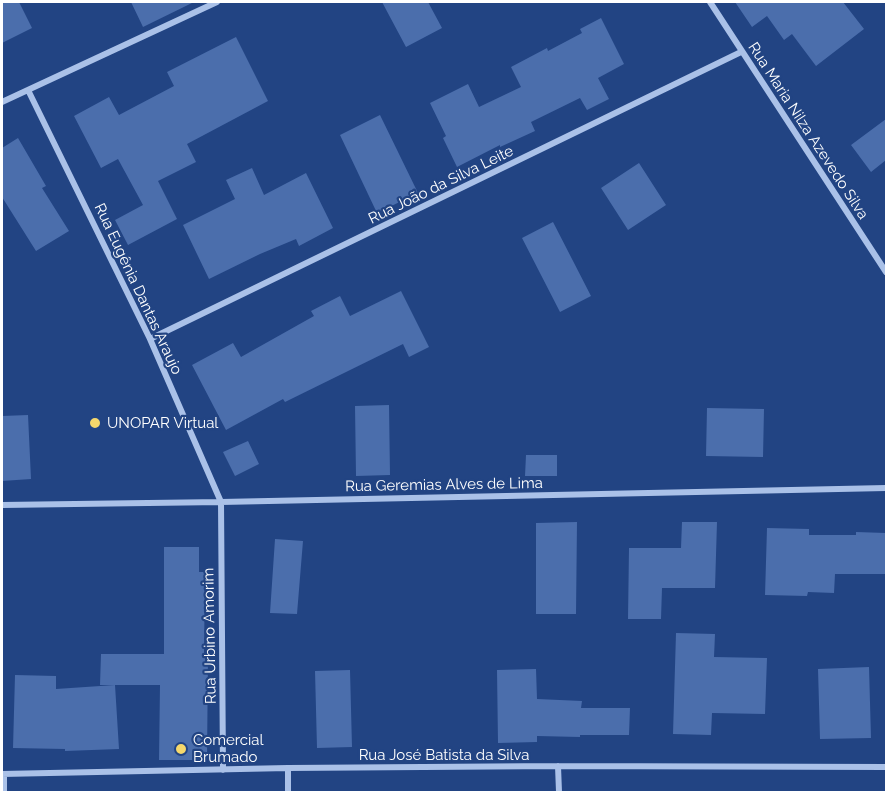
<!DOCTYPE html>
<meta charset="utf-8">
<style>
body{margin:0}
#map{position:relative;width:888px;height:794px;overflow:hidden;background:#224483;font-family:Raleway,sans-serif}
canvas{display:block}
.frame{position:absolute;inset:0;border:3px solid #fff;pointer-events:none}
</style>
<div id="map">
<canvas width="888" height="794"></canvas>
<div class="frame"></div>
</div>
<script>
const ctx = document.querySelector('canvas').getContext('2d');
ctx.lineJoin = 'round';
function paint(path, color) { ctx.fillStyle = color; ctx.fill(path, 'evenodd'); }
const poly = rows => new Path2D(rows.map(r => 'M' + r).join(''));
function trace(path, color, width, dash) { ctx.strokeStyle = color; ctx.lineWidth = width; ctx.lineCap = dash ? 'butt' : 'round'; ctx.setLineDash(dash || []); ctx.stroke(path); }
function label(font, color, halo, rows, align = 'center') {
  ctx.font = font + ' Raleway,sans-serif'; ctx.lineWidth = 4.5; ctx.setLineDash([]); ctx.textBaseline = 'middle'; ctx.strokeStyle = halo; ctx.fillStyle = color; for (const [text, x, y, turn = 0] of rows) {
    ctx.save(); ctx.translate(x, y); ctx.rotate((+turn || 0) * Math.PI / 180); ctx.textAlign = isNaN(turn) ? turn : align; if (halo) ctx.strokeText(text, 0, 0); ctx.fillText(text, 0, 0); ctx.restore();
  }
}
paint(poly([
 [2,2,19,2,32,28,2,43],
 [131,2,194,2,143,27],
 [382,2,428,2,442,28,406,47],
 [735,2,843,2,864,29,816,66,792,34,784,40,767,16,752,27],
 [601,18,624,64,598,78,609,99,587,110,580,98,531,122,535,131,500,147,500,145,457,167,443,138,446,136,430,103,468,84,479,107,521,87,511,67,547,48,548,51,582,33,580,29],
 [236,37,268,101,187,144,196,162,158,181,177,219,128,245,115,220,143,205,118,159,101,168,74,116,109,97,119,115,174,86,167,72],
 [380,115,418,193,377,213,340,135],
 [886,119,886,160,871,172,851,145],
 [18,138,46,186,42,188,69,231,36,251,2,197,2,148],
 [639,163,666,205,628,230,601,188],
 [252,168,264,195,306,173,333,228,299,246,296,239,260,254,209,279,183,225,235,199,226,180],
 [553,222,591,296,560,312,522,238],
 [401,291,429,347,409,357,403,344,285,402,283,399,226,430,192,365,233,343,241,357,314,316,311,311,340,296,350,316],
 [389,405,390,475,356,476,355,406],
 [707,408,764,409,763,457,706,456],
 [28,415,31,479,2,481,2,416],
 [248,441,259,464,235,476,223,452],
 [526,455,557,455,557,476,525,476],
 [577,522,576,614,536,614,536,523],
 [682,522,717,522,715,588,662,588,661,619,628,619,629,548,681,548],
 [767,528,809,529,809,535,856,535,856,532,886,533,886,574,835,574,834,593,808,592,807,596,765,595],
 [275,539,303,541,297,614,270,613],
 [164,547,199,547,199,572,205,572,204,654,208,654,207,760,159,760,160,685,100,685,101,654,164,654],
 [676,633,715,634,714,657,767,658,765,714,712,713,711,735,673,734],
 [869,667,871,738,820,739,818,669],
 [536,669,537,699,582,701,581,708,630,708,629,735,580,735,580,737,537,736,537,742,498,743,497,670],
 [350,670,352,747,317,748,315,671],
 [15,675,56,676,56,689,115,685,119,749,65,751,65,749,13,748]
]), '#4b6eac');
trace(poly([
 [710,2,886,272],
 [28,90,150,339,221,502,223,770],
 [2,102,217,2],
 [150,339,741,52],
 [2,505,221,502,886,488],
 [558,766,559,792],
 [288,768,288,792],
 [2,774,288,768,558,766,886,767],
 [4,774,4,792]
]), '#aac1e8', 6);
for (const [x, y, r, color] of [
 [95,423,6,"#f5d86c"],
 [181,749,6,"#f5d86c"]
]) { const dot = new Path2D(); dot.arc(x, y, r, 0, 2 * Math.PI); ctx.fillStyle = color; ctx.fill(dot); trace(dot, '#224483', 2); }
label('15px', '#fff', '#224483', [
 ["Rua Maria Nilza Azevedo Silva",808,131,57],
 ["Rua João da Silva Leite",441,185,-26],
 ["Rua Eugênia Dantas Araujo",138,289,65],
 ["Rua Geremias Alves de Lima",444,485,-1],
 ["Rua Urbino Amorim",210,636,-91],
 ["Rua José Batista da Silva",444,755]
]);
label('15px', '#fff', '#224483', [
 ["UNOPAR Virtual",107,423],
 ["Comercial",193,740],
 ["Brumado",193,757]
], 'left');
</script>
